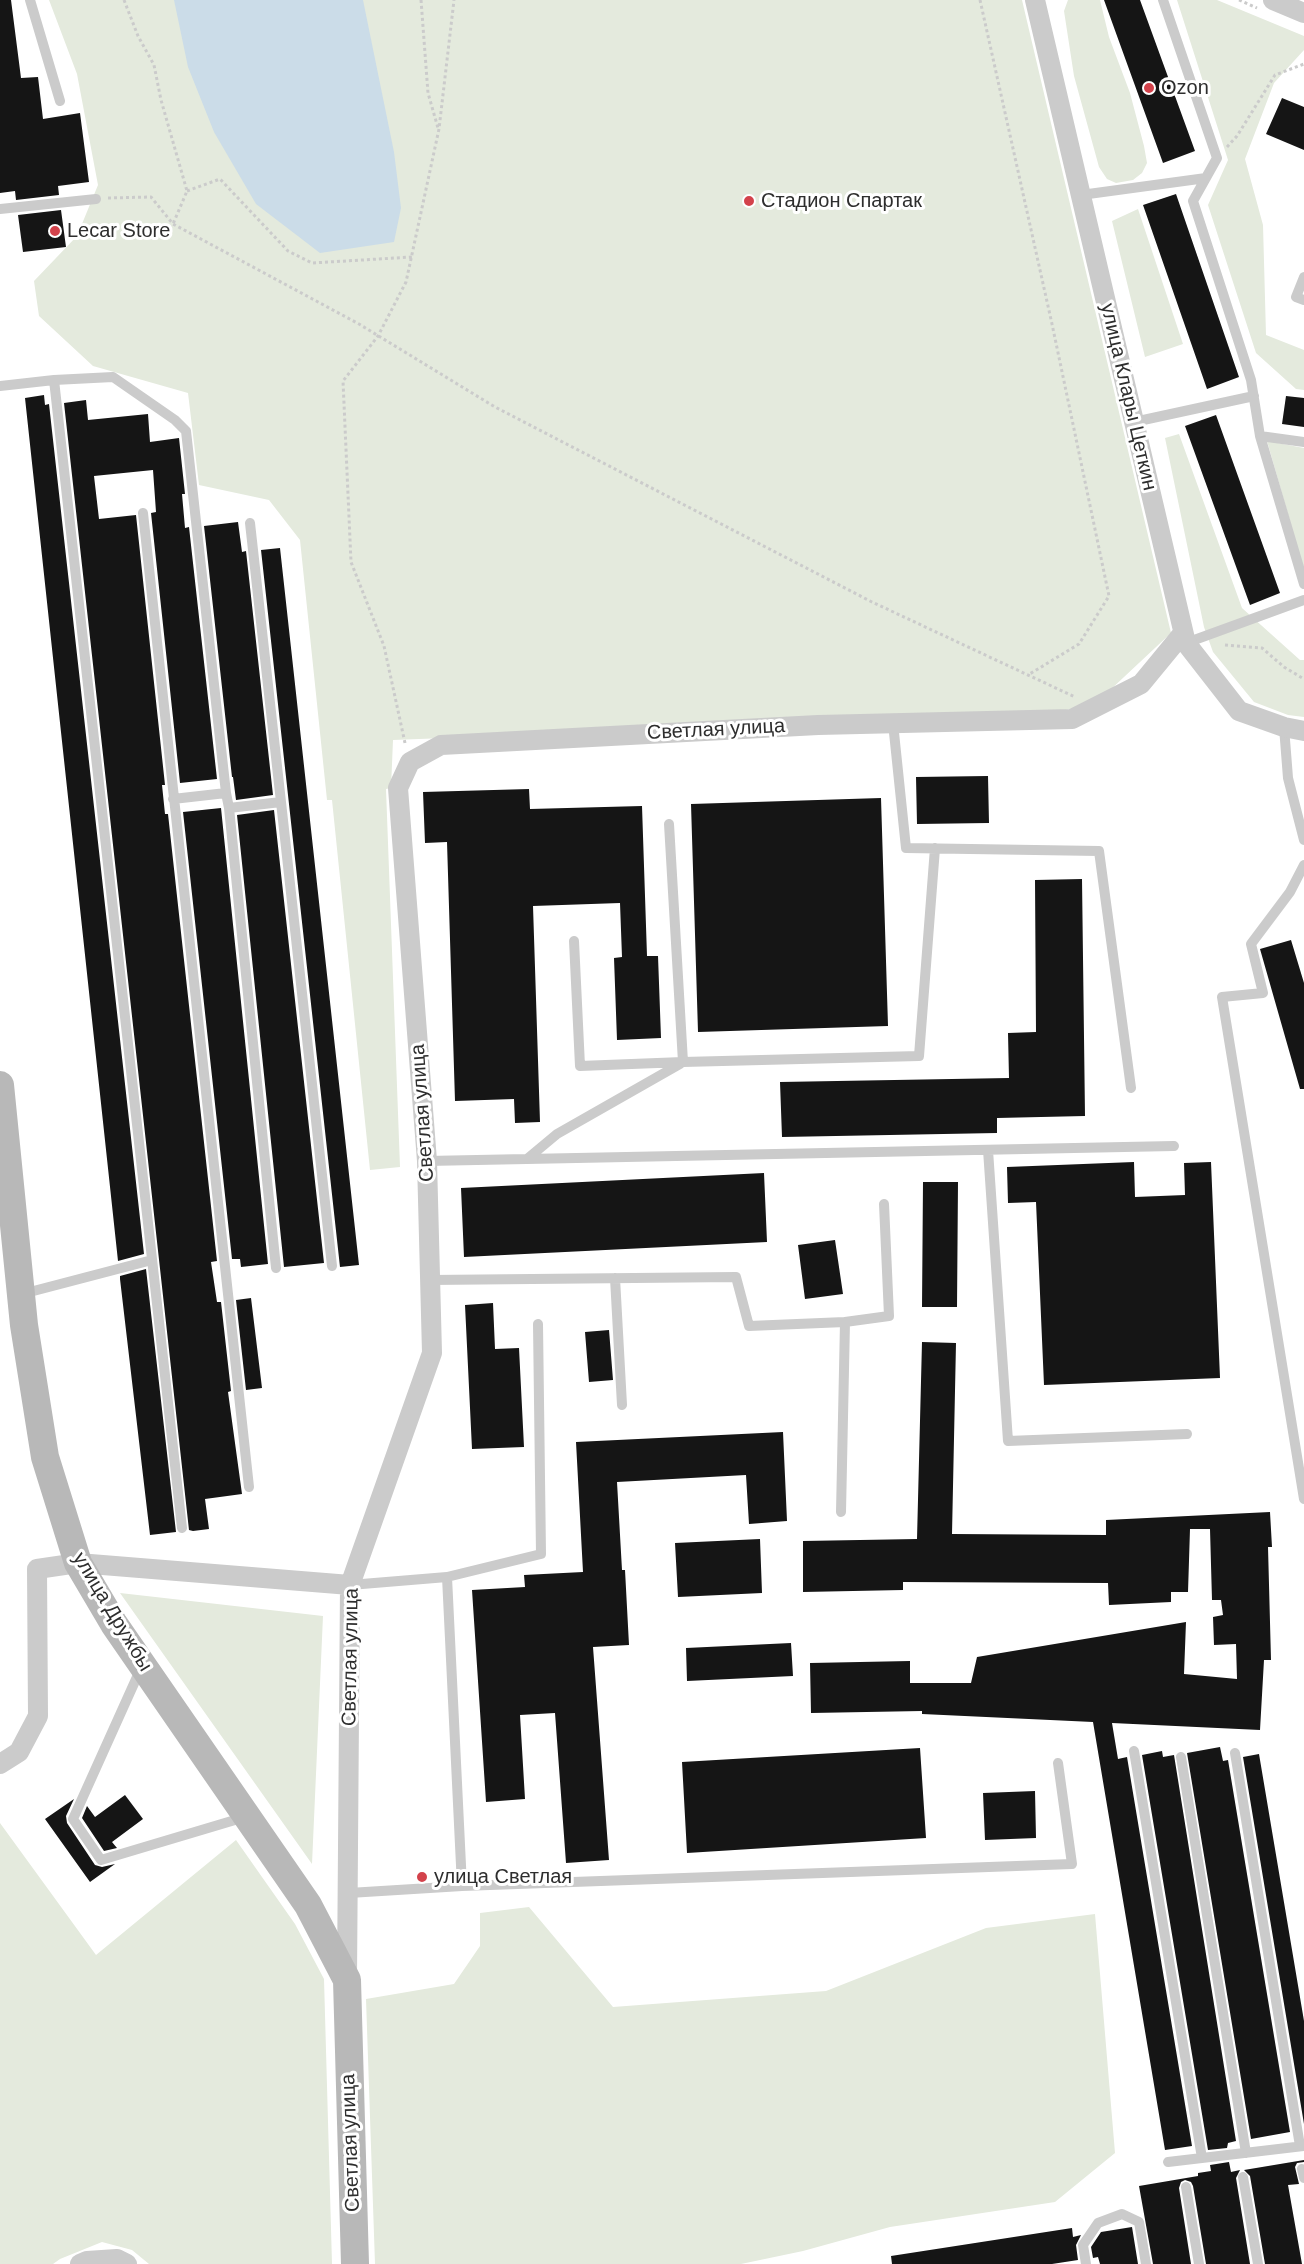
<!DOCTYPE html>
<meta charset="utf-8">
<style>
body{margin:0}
canvas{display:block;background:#fff}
</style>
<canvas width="1304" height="2264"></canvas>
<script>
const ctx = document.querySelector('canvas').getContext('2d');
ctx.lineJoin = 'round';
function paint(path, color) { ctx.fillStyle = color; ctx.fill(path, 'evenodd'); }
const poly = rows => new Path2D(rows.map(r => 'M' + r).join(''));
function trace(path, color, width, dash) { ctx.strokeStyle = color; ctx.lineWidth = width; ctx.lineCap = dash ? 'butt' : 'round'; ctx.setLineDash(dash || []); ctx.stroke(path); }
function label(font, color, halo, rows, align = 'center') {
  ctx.font = font + ' Arial,sans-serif'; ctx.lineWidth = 6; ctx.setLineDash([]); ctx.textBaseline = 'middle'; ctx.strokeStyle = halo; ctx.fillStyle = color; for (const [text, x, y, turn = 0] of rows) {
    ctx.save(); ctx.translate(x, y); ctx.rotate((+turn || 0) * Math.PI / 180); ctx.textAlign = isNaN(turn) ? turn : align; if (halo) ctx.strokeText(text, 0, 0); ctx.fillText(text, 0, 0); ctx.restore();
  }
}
paint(poly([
 [49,0,1022,0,1171,633,1108,692,1074,708,1045,715,393,740,391,788,386,789,400,1167,370,1170,332,800,327,800,300,540,269,500,199,485,188,393,93,366,39,316,34,281,77,236,98,185,77,74],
 [1068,0,1100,0,1109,37,1130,93,1144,146,1147,163,1142,173,1133,180,1116,183,1107,179,1099,167,1074,76,1064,11],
 [1177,0,1217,0,1304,36,1304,50,1274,83,1245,159,1263,225,1266,335,1304,350,1304,390,1296,389,1256,353,1208,205,1228,160],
 [1138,209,1183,344,1145,357,1112,221],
 [1179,434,1242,608,1300,660,1304,660,1304,717,1288,715,1254,702,1213,652,1204,627,1165,438],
 [1267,441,1304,448,1304,570],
 [120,1593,323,1616,312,1864],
 [0,1823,96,1955,236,1840,295,1924,324,1979,332,2264,149,2264,132,2250,102,2242,60,2259,53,2264,0,2264],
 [529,1907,613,2007,826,1991,986,1928,1095,1914,1115,2153,1055,2202,890,2227,803,2251,741,2264,375,2264,366,1999,454,1984,480,1946,480,1913]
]), '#e4eadd');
paint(poly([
 [174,0,363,0,394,152,401,208,394,242,320,253,256,204,214,132,188,67]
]), '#cbdce8');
paint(poly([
 [0,0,11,0,21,78,38,77,43,119,80,113,89,182,58,186,59,195,16,200,15,191,0,193],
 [1104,0,1140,0,1195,151,1163,163],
 [1282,98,1304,107,1304,150,1266,134],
 [1176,194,1239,377,1207,389,1143,205],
 [61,210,66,247,23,252,18,215],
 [44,395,45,405,49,404,144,1254,118,1261,25,398],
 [1286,396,1304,398,1304,427,1282,424],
 [86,400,88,420,148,414,150,442,179,438,185,494,182,494,185,528,189,527,217,779,180,783,151,513,156,512,153,470,94,476,99,519,136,515,165,785,162,785,165,814,168,814,217,1261,211,1262,217,1302,221,1302,231,1391,228,1392,242,1494,205,1499,209,1529,193,1531,189,1530,64,403],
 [1216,415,1280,593,1250,605,1185,426],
 [238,522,242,552,246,551,273,795,236,800,233,777,232,777,204,526],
 [280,548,359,1265,340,1267,261,550],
 [988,776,989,823,917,824,916,777],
 [529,789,530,809,642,806,647,956,658,956,661,1038,617,1040,614,958,622,957,620,903,533,906,540,1122,515,1123,514,1099,455,1101,447,842,425,843,423,792],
 [881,798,888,1026,698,1032,691,804],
 [221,808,268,1264,241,1267,240,1259,232,1259,183,812],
 [274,810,324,1263,284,1267,237,815],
 [1082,879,1085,1116,997,1118,997,1133,782,1137,780,1082,1009,1078,1008,1033,1036,1032,1035,880],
 [1291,940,1304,983,1304,1089,1300,1089,1260,949],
 [1134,1162,1135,1197,1185,1195,1184,1163,1211,1162,1220,1378,1044,1385,1036,1202,1008,1203,1007,1167],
 [764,1173,767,1242,464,1257,461,1188],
 [923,1182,958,1182,957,1307,922,1307],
 [835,1240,843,1294,805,1299,798,1245],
 [146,1269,176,1532,150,1535,120,1279,120,1276],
 [251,1298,262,1388,246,1390,236,1300],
 [493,1303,495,1349,519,1348,524,1447,472,1449,465,1305],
 [609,1330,613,1380,589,1382,585,1332],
 [922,1342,956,1343,952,1534,1106,1535,1106,1520,1270,1512,1272,1547,1268,1547,1271,1660,1264,1660,1260,1730,1112,1723,1118,1759,1127,1757,1192,2146,1165,2150,1093,1722,922,1714,922,1711,811,1713,810,1663,910,1661,910,1683,971,1683,977,1657,1186,1622,1184,1674,1237,1679,1236,1644,1214,1645,1213,1617,1223,1615,1221,1600,1212,1600,1210,1529,1190,1529,1188,1592,1171,1592,1171,1602,1109,1605,1108,1583,903,1582,903,1590,803,1592,803,1541,917,1539],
 [783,1432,787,1521,749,1524,746,1475,617,1482,622,1570,625,1570,629,1645,593,1647,609,1860,566,1863,555,1713,520,1715,525,1799,486,1802,472,1590,525,1587,524,1575,583,1572,576,1442],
 [760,1539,762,1593,678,1597,675,1543],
 [791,1643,793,1676,687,1681,686,1648],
 [1220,1747,1223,1761,1228,1760,1290,2132,1251,2139,1187,1753],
 [920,1748,926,1838,687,1853,682,1762],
 [1162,1751,1163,1757,1174,1755,1236,2141,1228,2143,1227,2148,1208,2150,1142,1755],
 [1259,1754,1304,2021,1304,2124,1243,1757],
 [1035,1791,1036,1838,985,1840,983,1793],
 [125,1795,143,1819,112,1842,117,1848,104,1851,82,1818,87,1806,95,1817],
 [74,1799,66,1816,67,1823,95,1865,102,1867,115,1864,90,1882,45,1819],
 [1304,2160,1304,2162,1297,2163,1295,2167,1299,2184,1288,2185,1302,2264,1265,2264,1250,2176,1244,2170],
 [1229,2162,1231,2172,1240,2170,1236,2178,1250,2264,1206,2264,1193,2186,1191,2182,1185,2180,1181,2182,1179,2188,1191,2264,1153,2264,1139,2186,1198,2176,1198,2173,1211,2171,1210,2165],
 [1132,2227,1138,2264,1100,2264,1098,2257,1093,2258,1091,2247,1101,2232],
 [1072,2228,1073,2237,1081,2235,1076,2245,1078,2260,1052,2264,892,2264,891,2256]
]), '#151515');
trace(poly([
 [124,0,138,36,154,65,161,100,187,191,173,224],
 [421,0,428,93,438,128],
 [980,0,1052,324,1109,596,1079,644,1028,675],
 [1239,0,1257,8],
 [1227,147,1237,136,1275,75,1304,64],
 [187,191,220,179,288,251,312,263,412,257],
 [108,198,151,197,173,224,359,324,495,407,872,602,1075,697],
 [1225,645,1262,648,1284,667,1304,679],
 [405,743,384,646,351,562,343,381,378,336,406,282,439,129,454,0]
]), '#cbcbcb', 3, [3, 3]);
trace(poly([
 [30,0,60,101],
 [1163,0,1217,158,1193,201,1251,380,1260,436,1304,584],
 [1081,195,1206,178],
 [0,209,96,199],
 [1304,277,1296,297,1304,300],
 [54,380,113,377,175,420,186,431,226,793],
 [0,386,54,380,182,1528],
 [1134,422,1254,396],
 [1260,436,1304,442],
 [143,513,249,1487],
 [1186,643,1304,600],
 [893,723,906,848,1099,851,1131,1088],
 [1284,727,1288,778,1304,840],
 [173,799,226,793,229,808,281,802,250,523],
 [281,802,332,1266],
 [229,808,276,1268],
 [669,824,683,1062,919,1056,935,848],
 [1304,865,1290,892,1251,944,1263,993,1222,997,1304,1499],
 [574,941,580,1066,683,1062],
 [988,1150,1008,1441,1187,1434],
 [527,1159,557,1134,680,1064],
 [427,1161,1174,1146],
 [615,1278,622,1405],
 [430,1280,736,1277,749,1326,845,1322,841,1512],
 [22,1294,152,1260],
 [845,1322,889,1316,884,1204],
 [447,1577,541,1554,538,1324],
 [141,1668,73,1819,101,1860,245,1817],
 [1134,1751,1202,2158],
 [1235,1753,1300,2146],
 [1181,1757,1246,2153],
 [462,1886,1072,1864,1058,1763],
 [349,1893,462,1886,447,1577,350,1585],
 [1168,2162,1304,2146],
 [1302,2169,1304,2178],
 [1243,2177,1258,2264],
 [1186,2187,1199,2264],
 [1086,2264,1083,2245,1098,2223,1122,2214,1139,2222,1146,2264]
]), '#cbcbcb', 10);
trace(poly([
 [1035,0,1186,643,1239,711,1284,727,1304,731],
 [1273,0,1304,13],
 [0,1764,19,1752,38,1716,37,1569,78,1563,350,1585],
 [347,1977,350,1585,432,1353,427,1161,398,788,410,762,441,745,818,725,1072,719,1141,684,1183,633],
 [80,2264,87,2261,117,2259,127,2264]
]), '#cbcbcb', 20);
trace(poly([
 [0,1085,24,1325,45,1457,78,1563,114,1624,308,1905,347,1980,355,2264]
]), '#b8b8b8', 28);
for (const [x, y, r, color] of [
 [1149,88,6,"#d3424b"],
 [749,201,6,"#d3424b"],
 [55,231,6,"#d3424b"],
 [422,1877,6,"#d3424b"]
]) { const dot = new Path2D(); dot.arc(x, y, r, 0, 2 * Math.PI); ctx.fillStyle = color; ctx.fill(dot); trace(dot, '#fff', 2); }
label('20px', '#2e2e2e', '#fff', [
 ["Ozon",1161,88],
 ["Стадион Спартак",761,201],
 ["Lecar Store",67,231],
 ["улица Светлая",434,1877]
], 'left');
label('20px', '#2e2e2e', '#fff', [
 ["улица Клары Цеткин",1128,397,77],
 ["Светлая улица",716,730,-3],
 ["Светлая улица",423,1113,-94],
 ["улица Дружбы",112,1612,59],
 ["Светлая улица",351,1657,-89],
 ["Светлая улица",351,2143,-92]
]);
</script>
